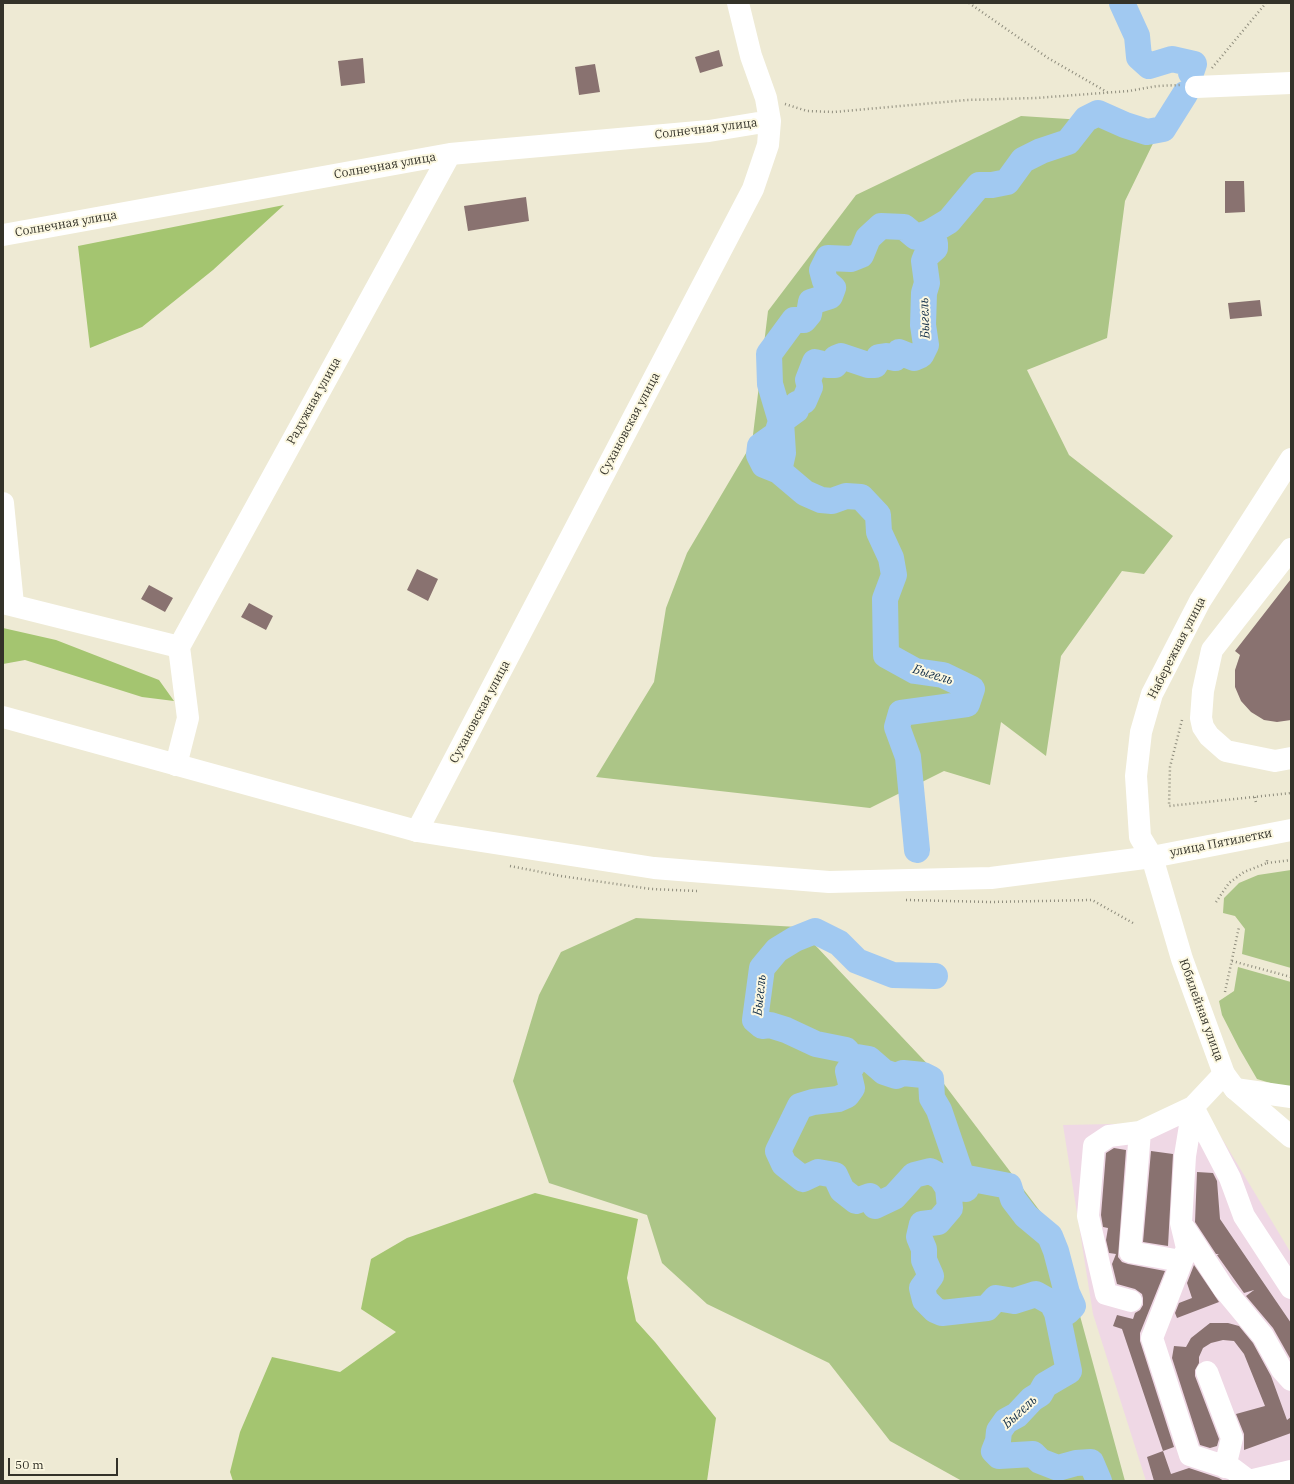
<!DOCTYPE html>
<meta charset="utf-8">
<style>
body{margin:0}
#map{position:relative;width:1294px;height:1484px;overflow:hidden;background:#eeead4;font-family:"IBM Plex Serif",serif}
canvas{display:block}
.frame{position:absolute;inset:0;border:4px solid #333229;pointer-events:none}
.scale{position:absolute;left:8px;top:1458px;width:110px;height:18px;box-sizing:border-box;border:2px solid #333229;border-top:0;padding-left:5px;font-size:12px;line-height:14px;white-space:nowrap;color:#333229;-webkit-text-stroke:3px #fcf8e1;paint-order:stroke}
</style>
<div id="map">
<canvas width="1294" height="1484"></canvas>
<div class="frame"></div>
<div class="scale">50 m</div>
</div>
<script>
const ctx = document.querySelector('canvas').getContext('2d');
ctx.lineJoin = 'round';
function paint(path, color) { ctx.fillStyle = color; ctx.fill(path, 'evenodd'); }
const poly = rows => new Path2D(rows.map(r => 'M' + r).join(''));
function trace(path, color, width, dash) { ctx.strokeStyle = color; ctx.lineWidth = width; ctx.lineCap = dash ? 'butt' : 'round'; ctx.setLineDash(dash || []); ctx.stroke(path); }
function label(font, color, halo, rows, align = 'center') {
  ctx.font = font + ' "IBM Plex Serif",serif'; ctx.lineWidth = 4; ctx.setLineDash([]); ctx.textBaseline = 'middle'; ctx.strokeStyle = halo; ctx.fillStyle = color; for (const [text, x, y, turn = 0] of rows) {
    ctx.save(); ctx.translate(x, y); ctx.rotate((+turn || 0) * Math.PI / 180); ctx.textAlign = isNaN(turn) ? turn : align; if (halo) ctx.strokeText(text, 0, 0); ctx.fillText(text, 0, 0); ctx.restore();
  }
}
paint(poly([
 [1212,1122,1291,1253,1291,1481,1146,1481,1093,1314,1063,1125]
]), '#efd8e5');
paint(poly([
 [1021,116,1162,125,1125,201,1107,338,1027,370,1069,455,1173,536,1144,574,1122,571,1061,656,1046,756,1001,722,990,785,944,771,870,808,596,777,654,682,666,608,687,553,752,443,768,311,856,195],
 [1291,870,1291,968,1242,954,1245,929,1235,916,1223,913,1224,898,1239,883,1258,875],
 [636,918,798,927,935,1072,1058,1235,1125,1481,962,1481,890,1441,829,1363,707,1304,662,1263,647,1215,549,1183,513,1081,539,995,561,952],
 [1238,967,1291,982,1291,1087,1277,1085,1257,1079,1239,1048,1222,1015,1219,1001,1234,991]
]), '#acc587');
paint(poly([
 [284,205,213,270,142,327,90,348,78,246],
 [3,628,56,640,159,680,174,701,142,697,25,660,3,664],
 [535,1193,638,1219,627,1278,636,1321,655,1342,716,1418,707,1481,233,1481,230,1472,240,1432,272,1357,340,1372,396,1332,361,1309,371,1259,407,1238]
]), '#a4c570');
trace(poly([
 [1122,3,1137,36,1139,57,1149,66,1172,59,1194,64,1191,73],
 [779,471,764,465,759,455,760,446,777,434,781,421,796,410,797,404,804,401,810,387,808,380,815,362,827,365,835,365,836,358,841,356,868,365,875,365,879,357,886,356,895,358,899,352,914,358,921,355,926,345,923,325,924,293,927,283,924,261,926,256,935,248,935,243,929,233],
 [917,850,908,757,897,727,901,713,967,704,972,689,943,675,915,671,886,655,885,599,894,575,891,558,879,532,878,515,861,497,846,496,832,501,821,500,805,493,779,471,783,453,781,421,770,384,769,354,794,320,804,320,809,314,811,302,830,296,833,288,825,281,822,270,828,258,851,259,861,255,868,238,881,226,904,227,916,237,929,233,949,221,979,185,992,185,1007,182,1023,160,1041,151,1068,142,1086,119,1098,113,1125,125,1147,132,1163,129,1185,94],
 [935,976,893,975,857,961,839,943,815,931,795,939,777,950,762,968,755,1020,762,1026,770,1025,786,1030,816,1044,846,1050,851,1056,853,1065,848,1071,852,1088,847,1095,838,1099,813,1102,800,1106,778,1151,784,1164,803,1179,818,1172,835,1175,842,1190,856,1201,870,1196,875,1206,894,1197,914,1175,930,1171,941,1177,948,1188,950,1208,938,1222,922,1224,919,1237,924,1249,924,1260,931,1276,922,1288,925,1300,935,1310,942,1313,987,1308,996,1298,1014,1301,1036,1294,1052,1303,1057,1313,1069,1371,1045,1385,1040,1394,1032,1399,1017,1415,1006,1421,999,1431,998,1441,994,1451,999,1456,1033,1454,1040,1461,1058,1468,1076,1463,1091,1462,1099,1481],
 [851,1056,869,1059,884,1072,896,1076,903,1073,923,1075,931,1079,932,1098,939,1110,966,1189,966,1187],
 [962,1177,1009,1186,1013,1199,1026,1216,1050,1236,1056,1251,1067,1293,1073,1306,1067,1312,1057,1313]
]), '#a1c9f1', 26);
paint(poly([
 [719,50,723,66,700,73,695,57],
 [363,58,365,83,341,86,338,61],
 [595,64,600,92,579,95,575,67],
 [1225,181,1244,181,1245,212,1225,213],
 [526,197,529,221,468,231,464,206],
 [1260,300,1262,316,1230,319,1228,303],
 [417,569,438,579,428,601,407,590],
 [1291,579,1291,720,1277,722,1264,720,1251,712,1241,701,1235,687,1235,670,1240,655,1235,651],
 [149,585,173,598,165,612,141,599],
 [249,603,273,616,266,630,241,617],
 [1114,1148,1126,1150,1118,1257,1122,1262,1128,1264,1165,1271,1140,1333,1140,1341,1174,1447,1163,1451,1122,1329,1113,1326,1117,1315,1133,1319,1135,1313,1140,1310,1143,1305,1143,1298,1142,1294,1135,1289,1117,1284,1112,1264,1116,1254,1109,1253,1106,1240,1108,1228,1103,1227,1101,1215,1106,1153],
 [1151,1151,1173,1154,1168,1246,1143,1242],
 [1197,1172,1213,1173,1217,1181,1220,1219,1291,1323,1291,1360,1273,1328,1246,1296,1254,1290,1244,1293,1217,1255,1219,1254,1216,1254,1195,1222],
 [1194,1265,1219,1302,1177,1318,1175,1313,1179,1303,1192,1298,1187,1283],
 [1210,1323,1228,1323,1239,1326,1253,1343,1271,1376,1287,1420,1291,1417,1291,1433,1244,1450,1244,1434,1236,1414,1265,1406,1244,1354,1234,1341,1223,1340,1211,1343,1203,1348,1199,1357,1199,1363,1195,1370,1195,1376,1219,1439,1217,1446,1210,1448,1200,1445,1172,1358,1174,1346,1186,1347,1191,1338],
 [1163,1451,1171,1474,1189,1468,1219,1478,1224,1481,1154,1481,1147,1457]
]), '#897270');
trace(poly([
 [969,3,1048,58,1107,92],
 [1212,68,1266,3],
 [785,104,807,111,834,112,967,100,1036,98,1129,91,1157,86,1180,85],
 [1182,720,1170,767,1169,806,1291,793],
 [1255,797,1256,803],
 [1267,863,1291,860],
 [510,866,561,876,651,889,697,891],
 [906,900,990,902,1092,900,1133,923],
 [1216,902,1229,883,1244,872,1267,863,1267,859],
 [1232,961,1291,977],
 [1225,992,1239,927]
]), '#8f8d7d', 2.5, [1, 3]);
trace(poly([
 [1196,87,1291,83],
 [3,235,450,154,709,131,770,121],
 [3,503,13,604],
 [1291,549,1212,650,1203,691,1201,718,1203,727,1209,736,1226,751,1275,761,1291,758],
 [3,603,179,647],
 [179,647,450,154],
 [176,765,188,718,179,647],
 [417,831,753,189,768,145,770,121,766,98,751,56,738,3],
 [1152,857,1140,837,1136,776,1141,732,1152,694,1200,601,1291,459],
 [1224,1074,1193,1107,1185,1156,1181,1223,1187,1248,1152,1338,1190,1455,1233,1469,1249,1481,1291,1471],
 [1235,1089,1291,1097],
 [1140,1132,1130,1252,1181,1261],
 [1185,1229,1224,1289,1263,1336,1282,1370,1291,1380],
 [1131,1301,1106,1294,1088,1216,1094,1146,1109,1136,1140,1132,1193,1107,1230,1178,1244,1216,1291,1288],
 [1207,1372,1232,1438,1225,1467]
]), '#fff', 22);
trace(poly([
 [3,717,417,831,654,868,829,882,991,878,1152,857,1291,830],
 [1152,857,1182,959,1224,1074,1235,1089,1291,1137]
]), '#fff', 22);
label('12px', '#333229', '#fcf8e1', [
 ["Солнечная улица",706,129,-7],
 ["Солнечная улица",385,166,-10],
 ["Солнечная улица",66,224,-10],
 ["Радужная улица",314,401,-61],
 ["Сухановская улица",630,424,-62],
 ["Набережная улица",1177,648,-63],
 ["Сухановская улица",480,712,-62],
 ["улица Пятилетки",1221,843,-11],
 ["Юбилейная улица",1201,1010,70]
]);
label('italic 13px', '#132f49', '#fcf8e1', [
 ["Быгель",925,318,-92],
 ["Быгель",933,675,17],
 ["Быгель",760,995,-84],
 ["Быгель",1020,1412,-42]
]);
</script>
